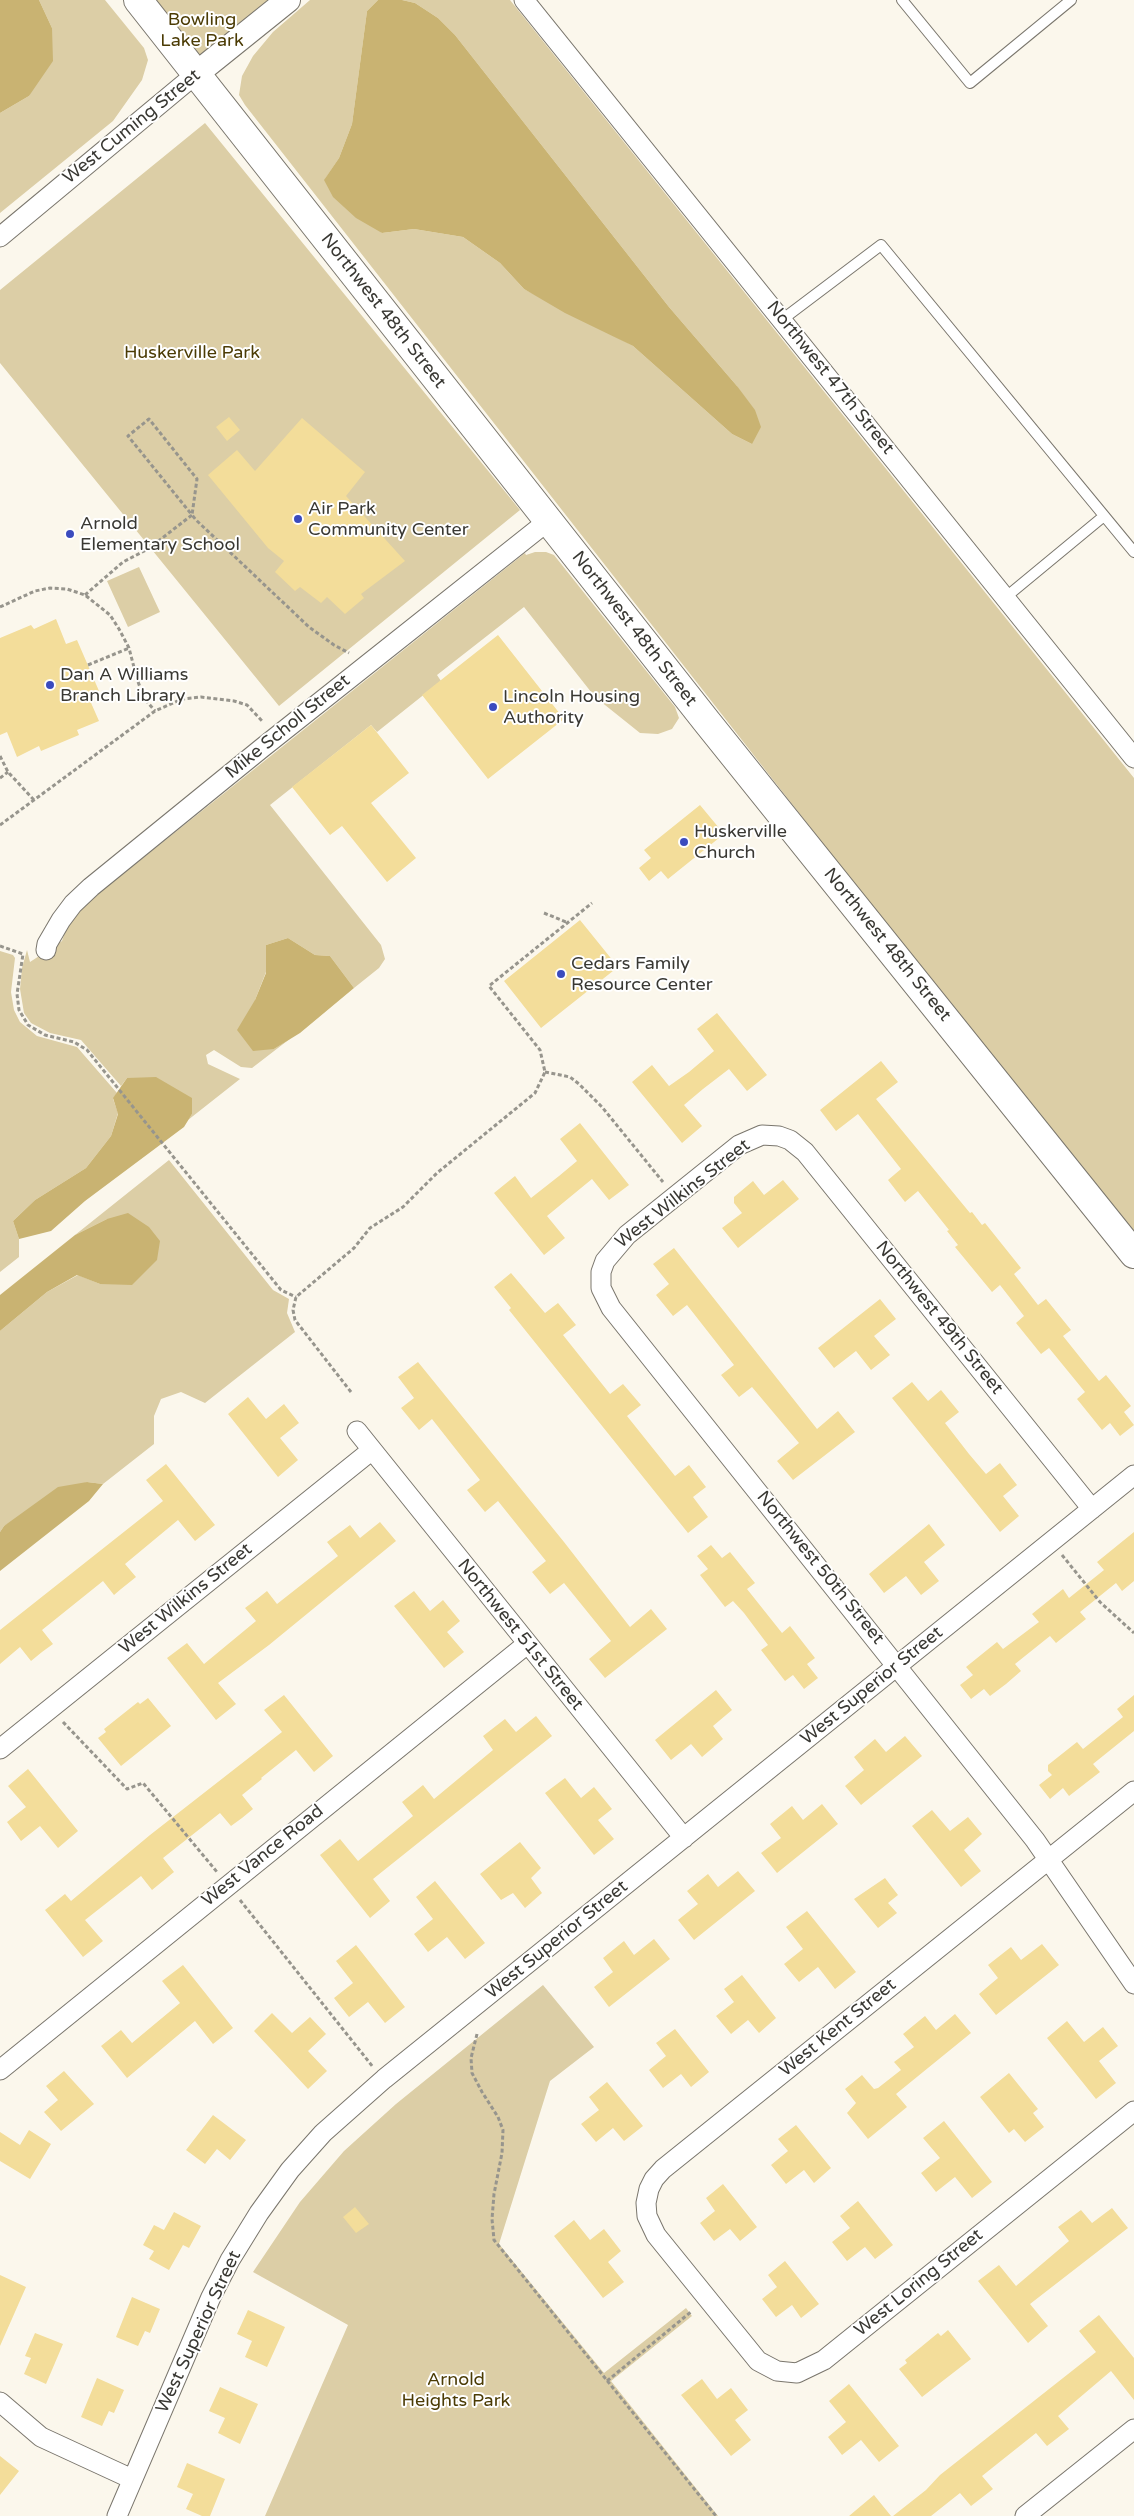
<!DOCTYPE html>
<style>
body{margin:0}
canvas{display:block;background:#fbf7ec}
</style>
<canvas width="1134" height="2516"></canvas>
<script>
const ctx = document.querySelector('canvas').getContext('2d');
ctx.lineJoin = 'round';
function paint(path, color) { ctx.fillStyle = color; ctx.fill(path, 'evenodd'); }
const poly = rows => new Path2D(rows.map(r => 'M' + r).join(''));
function trace(path, color, width, dash) { ctx.strokeStyle = color; ctx.lineWidth = width; ctx.lineCap = dash ? 'butt' : 'round'; ctx.setLineDash(dash || []); ctx.stroke(path); }
function label(font, color, halo, rows, align = 'center') {
  ctx.font = font + ' "Varela Round",sans-serif'; ctx.lineWidth = 4; ctx.setLineDash([]); ctx.textBaseline = 'middle'; ctx.strokeStyle = halo; ctx.fillStyle = color; for (const [text, x, y, turn = 0] of rows) {
    ctx.save(); ctx.translate(x, y); ctx.rotate((+turn || 0) * Math.PI / 180); ctx.textAlign = isNaN(turn) ? turn : align; if (halo) ctx.strokeText(text, 0, 0); ctx.fillText(text, 0, 0); ctx.restore();
  }
}
paint(poly([
 [39,0,105,0,144,48,148,60,142,80,113,121,0,213,0,113,29,96,52,28],
 [138,0,288,0,196,74],
 [310,0,378,0,367,11,352,124,339,158,325,179,382,233,414,229,463,237,500,263,524,289,633,346,732,434,752,444,737,386,669,307,455,35,438,18,415,3,402,0,510,0,1134,778,1134,1236,853,882,245,105,239,95,242,76,253,56,273,32],
 [205,123,520,510,279,706,0,363,0,290],
 [535,552,546,552,554,555,675,707,679,718,672,729,658,734,640,733,595,697,524,607,437,675,441,681,377,732,371,725,270,805,381,945,385,959,379,968,354,988,330,956,315,955,288,938,266,945,266,972,255,1000,274,1049,291,1038,252,1068,241,1067,214,1050,206,1055,208,1064,240,1079,188,1120,192,1114,127,1078,121,1086,81,1040,50,1033,31,1023,24,1013,20,989,22,968,27,950,30,962,62,941,67,926,89,901,525,553,526,555],
 [139,567,160,612,128,627,107,581],
 [0,951,13,955,15,958,11,992,14,1010,20,1022,37,1036,77,1047,117,1093,113,1099,118,1113,111,1136,86,1168,35,1200,13,1221,19,1239,19,1257,0,1272],
 [169,1160,273,1290,289,1299,287,1313,295,1332,205,1403,181,1392,161,1399,154,1416,154,1444,103,1484,87,1482,4,1526,0,1532,0,1331,47,1292,78,1275,100,1284,107,1219,75,1235],
 [543,1985,594,2047,550,2081,499,2244,604,2373,686,2308,692,2316,611,2381,718,2516,265,2516,348,2325,253,2272,300,2202,344,2151,396,2104]
]), '#dccea6');
paint(poly([
 [0,0,39,0,52,28,53,61,29,96,0,113],
 [378,0,402,0,415,3,438,18,455,35,669,307,737,386,755,410,761,427,752,444,732,434,633,346,565,313,524,289,500,263,463,237,414,229,382,233,356,218,333,197,324,180,339,158,352,124,367,11],
 [288,938,315,955,330,956,354,988,300,1033,274,1049,253,1051,237,1030,255,1000,266,973,266,945],
 [156,1077,192,1098,192,1114,184,1127,85,1201,51,1231,19,1239,13,1221,35,1200,86,1168,111,1136,118,1114,113,1098,127,1078],
 [128,1213,149,1227,160,1241,157,1260,132,1285,100,1284,77,1275,47,1292,0,1331,0,1295,75,1235,107,1219],
 [87,1482,103,1484,89,1501,0,1571,0,1532,4,1526,58,1487]
]), '#c9b372');
paint(poly([
 [229,417,240,430,227,441,216,427],
 [302,418,365,472,346,496,405,561,361,594,364,598,345,614,327,597,321,603,300,587,295,591,275,572,284,561,268,548,208,475,237,450,255,471],
 [56,619,66,644,77,640,99,691,88,696,99,721,77,730,79,735,41,751,39,746,17,757,7,732,0,735,0,638,31,625,34,629],
 [498,635,564,719,488,779,422,695],
 [371,725,409,773,371,803,416,858,387,882,342,826,330,835,292,787],
 [700,805,724,834,668,879,661,871,649,881,639,868,651,858,644,850],
 [580,920,618,967,541,1028,504,981],
 [717,1013,767,1075,747,1091,729,1069,703,1089,684,1105,702,1126,682,1143,632,1082,652,1065,669,1086,689,1072,714,1051,697,1029],
 [881,1061,898,1082,876,1099,970,1213,972,1212,982,1225,985,1223,1021,1268,1014,1274,1038,1305,1046,1299,1071,1330,1063,1336,1099,1381,1106,1375,1131,1406,1124,1412,1134,1425,1120,1436,1110,1423,1102,1430,1077,1399,1085,1392,1049,1348,1041,1354,1016,1323,1024,1316,1000,1285,992,1292,955,1247,958,1245,947,1231,949,1230,918,1191,905,1202,888,1180,901,1169,858,1114,836,1131,820,1110],
 [580,1123,629,1185,609,1200,592,1179,547,1216,565,1238,544,1255,494,1193,515,1176,531,1198,559,1176,577,1161,560,1139],
 [783,1180,799,1199,738,1248,722,1228,742,1213,734,1203,734,1197,753,1181,764,1195],
 [674,1248,817,1429,838,1411,855,1432,793,1480,777,1461,799,1443,752,1387,739,1397,721,1375,734,1365,687,1305,673,1316,656,1295,669,1284,653,1264],
 [511,1273,545,1313,558,1303,576,1325,563,1335,610,1394,623,1384,641,1405,627,1416,675,1476,689,1465,706,1487,693,1497,708,1517,688,1533,509,1310,511,1308,494,1287],
 [880,1299,896,1319,874,1336,890,1355,871,1370,856,1351,834,1368,818,1348],
 [418,1362,564,1542,630,1627,651,1609,667,1629,605,1678,589,1659,611,1641,564,1583,550,1594,532,1572,546,1561,498,1501,485,1512,467,1490,480,1480,432,1419,419,1430,401,1408,414,1398,398,1377],
 [912,1382,928,1401,941,1390,959,1412,945,1423,969,1454,986,1474,1000,1463,1017,1485,1003,1496,1019,1516,1000,1532,892,1398],
 [248,1397,266,1419,284,1404,299,1423,280,1438,298,1460,278,1477,228,1414],
 [166,1464,215,1525,195,1541,178,1520,125,1564,136,1577,121,1589,114,1595,103,1581,42,1630,53,1644,42,1652,31,1661,20,1647,0,1664,0,1630,163,1501,146,1480],
 [380,1522,396,1541,269,1645,218,1683,236,1704,216,1720,167,1658,187,1643,204,1664,256,1621,245,1608,257,1599,267,1591,277,1604,338,1556,327,1542,350,1525,360,1538],
 [929,1524,945,1545,924,1562,939,1581,921,1595,906,1576,884,1593,869,1574],
 [1134,1532,1134,1581,1122,1591,1116,1583,1080,1612,1086,1619,1056,1643,1050,1636,1015,1664,1021,1671,1006,1684,990,1696,984,1689,971,1699,960,1685,973,1675,966,1667,997,1642,1003,1649,1039,1622,1032,1614,1063,1589,1069,1598,1104,1570,1097,1562],
 [711,1545,722,1558,730,1552,755,1583,747,1589,782,1633,790,1626,815,1658,807,1664,818,1678,804,1689,793,1675,785,1681,761,1650,768,1645,744,1613,733,1601,725,1607,700,1575,708,1569,697,1556],
 [414,1591,430,1611,443,1600,460,1621,447,1632,464,1652,444,1668,394,1606],
 [716,1690,732,1710,713,1726,723,1739,702,1757,691,1744,671,1760,655,1740],
 [284,1695,333,1756,314,1772,296,1750,261,1778,262,1779,242,1795,253,1809,242,1818,231,1826,220,1813,163,1858,174,1872,152,1890,141,1876,85,1920,103,1941,83,1957,45,1910,65,1894,71,1901,150,1835,282,1732,264,1710],
 [1134,1695,1134,1731,1093,1764,1100,1772,1069,1796,1063,1788,1050,1799,1039,1785,1052,1775,1048,1771,1048,1765,1077,1742,1083,1749,1123,1717,1117,1709],
 [148,1698,171,1726,121,1766,98,1738,106,1732,104,1729,138,1702,140,1704],
 [536,1716,552,1736,373,1879,390,1901,370,1918,320,1855,340,1839,358,1861,413,1816,402,1802,412,1794,423,1785,434,1799,493,1750,483,1736,505,1719,516,1732],
 [905,1736,922,1756,861,1805,845,1786,864,1770,854,1757,875,1739,886,1752],
 [28,1769,78,1831,58,1848,40,1826,21,1841,7,1822,26,1807,8,1786],
 [565,1778,581,1798,594,1787,612,1809,598,1820,614,1839,594,1855,545,1793],
 [822,1804,838,1824,777,1873,761,1853,781,1838,770,1824,792,1806,803,1820],
 [932,1810,950,1831,968,1817,982,1834,964,1850,981,1871,961,1887,912,1826],
 [520,1842,541,1868,531,1878,542,1893,525,1908,513,1893,501,1900,480,1874],
 [738,1871,755,1891,694,1940,678,1920,698,1904,687,1891,708,1874,718,1887],
 [885,1878,898,1895,888,1903,897,1913,878,1928,854,1899],
 [435,1881,485,1943,465,1959,447,1937,428,1952,414,1934,433,1919,416,1897],
 [807,1911,856,1972,835,1989,818,1967,799,1982,784,1964,803,1949,786,1927],
 [654,1939,670,1959,609,2007,594,1987,613,1972,603,1958,624,1941,634,1955],
 [1042,1944,1059,1965,996,2015,979,1994,998,1978,988,1965,1011,1947,1021,1960],
 [356,1945,405,2007,385,2023,368,2002,349,2017,334,1998,353,1983,336,1961],
 [183,1965,233,2028,213,2044,195,2021,127,2078,101,2046,121,2030,132,2043,180,2003,162,1981],
 [742,1975,776,2018,759,2033,748,2020,731,2034,716,2016,734,2002,724,1989],
 [272,2013,292,2033,310,2017,326,2034,308,2051,327,2071,308,2089,254,2031],
 [955,2014,971,2033,896,2094,907,2107,868,2139,847,2113,856,2103,845,2089,862,2075,874,2089,878,2088,901,2070,894,2062,914,2047,903,2034,925,2016,936,2030],
 [1067,2021,1084,2042,1103,2027,1118,2046,1099,2061,1116,2083,1096,2099,1047,2038],
 [675,2029,709,2072,691,2087,681,2074,663,2088,649,2070,666,2056,656,2043],
 [64,2071,94,2104,61,2131,44,2112,58,2100,46,2086],
 [1009,2073,1038,2109,1033,2113,1044,2127,1025,2142,1014,2129,1009,2133,980,2097],
 [607,2082,643,2126,624,2141,613,2128,596,2142,581,2124,599,2110,589,2097],
 [213,2115,246,2140,230,2160,217,2149,205,2164,186,2150],
 [944,2121,992,2182,972,2198,955,2177,936,2192,921,2173,940,2158,923,2138],
 [796,2125,831,2168,814,2183,804,2170,786,2184,771,2165,788,2151,778,2139],
 [29,2130,51,2144,30,2179,0,2161,0,2132,20,2145],
 [723,2184,757,2227,740,2241,730,2229,714,2241,700,2223,715,2211,706,2198],
 [858,2201,893,2245,875,2259,865,2247,847,2261,832,2242,850,2228,840,2216],
 [355,2207,369,2224,356,2233,343,2217],
 [1112,2208,1128,2228,1030,2304,1048,2326,1028,2343,978,2281,999,2265,1016,2286,1069,2241,1058,2227,1081,2210,1092,2223],
 [174,2212,201,2226,189,2248,183,2245,169,2270,149,2259,154,2251,143,2245,154,2225,164,2230],
 [574,2220,590,2240,604,2229,621,2251,608,2262,624,2282,603,2298,554,2236],
 [785,2261,819,2304,801,2318,792,2305,776,2317,762,2299,777,2287,768,2275],
 [0,2275,26,2287,0,2346],
 [132,2297,160,2309,150,2333,145,2331,138,2346,116,2337],
 [248,2310,285,2327,267,2367,245,2357,252,2341,237,2334],
 [1099,2315,1134,2358,1134,2400,1111,2371,1058,2416,1069,2429,1047,2446,1036,2433,982,2476,993,2489,971,2506,960,2493,931,2516,893,2516,926,2490,940,2475,1096,2352,1079,2331],
 [948,2330,971,2359,922,2397,899,2369,907,2363,905,2360,921,2347,938,2333,941,2336],
 [35,2333,63,2344,46,2384,24,2374,31,2358,25,2356],
 [97,2378,124,2390,114,2413,109,2411,102,2426,81,2417],
 [702,2379,717,2399,731,2388,748,2410,735,2420,751,2440,731,2456,681,2395],
 [849,2384,899,2446,879,2462,861,2440,842,2455,828,2437,846,2422,829,2401],
 [220,2387,258,2404,240,2444,218,2433,225,2418,209,2411],
 [0,2456,19,2471,0,2495],
 [187,2463,225,2479,210,2516,202,2516,186,2509,193,2494,177,2487],
 [874,2495,891,2516,849,2516]
]), '#f3dd9a');
const service = poly([
 [902,0,970,83,1071,0],
 [783,319,881,245,1134,552],
 [1006,597,1104,516]
]);
const minor = poly([
 [524,0,1134,758],
 [0,237,196,74],
 [46,950,47,944,61,920,73,904,91,887,262,748,548,521],
 [357,1431,684,1838],
 [1092,1509,805,1152,790,1140,779,1136,762,1135,739,1145,627,1235,605,1261,601,1272,601,1288,611,1308,1035,1840,1134,1984],
 [0,1749,372,1450],
 [1134,1791,663,2169,654,2179,649,2189,646,2203,647,2216,656,2235,758,2361,777,2371,797,2373,824,2360,1134,2111],
 [0,2070,527,1644],
 [0,2402,41,2437,132,2479],
 [117,2516,211,2297,230,2260,259,2213,290,2170,323,2133,384,2079,1134,1475],
 [1025,2516,1134,2429]
]);
const tertiary = poly([
 [196,74,288,0]
]);
const secondary = poly([
 [138,0,707,722,1134,1254]
]);
trace(service, '#7a766d', 12);
trace(minor, '#7a766d', 21);
trace(tertiary, '#7a766d', 26);
trace(secondary, '#7a766d', 30);
trace(poly([
 [85,595,123,562,148,549,192,515,128,436,149,419,197,479,192,515,196,520,309,627,334,645,349,653],
 [0,607,35,591,50,588,67,589,85,595,110,615,119,629,129,648,137,679,144,698,155,711],
 [88,665,129,648],
 [0,756,8,772,34,800],
 [0,778,8,772],
 [0,825,155,711,182,699,201,697,234,701,247,705,263,722],
 [544,913,566,922],
 [0,946,23,954,17,994,19,1010,28,1025,45,1035,74,1042,87,1050,281,1290,296,1297],
 [545,1072,570,1077,579,1084,602,1107,663,1182],
 [351,1392,295,1320,293,1310,296,1297,354,1248,370,1228,403,1207,437,1173,535,1093,545,1072,540,1050,489,986,592,903],
 [1062,1555,1100,1602,1134,1633],
 [63,1722,127,1789,143,1783,217,1872],
 [240,1900,373,2067],
 [477,2034,471,2058,472,2073,482,2092,498,2117,503,2130,502,2153,494,2194,492,2219,494,2240,716,2516],
 [607,2381,692,2311]
]), '#97958d', 3, [4, 2.5]);
trace(service, '#fff', 10);
trace(minor, '#fff', 19);
trace(tertiary, '#fff', 24);
trace(secondary, '#fff', 28);
for (const [x, y, r, color] of [
 [298,519,5,"#3b4bbe"],
 [70,534,5,"#3b4bbe"],
 [50,685,5,"#3b4bbe"],
 [493,707,5,"#3b4bbe"],
 [684,842,5,"#3b4bbe"],
 [561,974,5,"#3b4bbe"]
]) { const dot = new Path2D(); dot.arc(x, y, r, 0, 2 * Math.PI); ctx.fillStyle = color; ctx.fill(dot); trace(dot, '#fff', 2); }
label('18px', '#4b3b04', '#fff', [
 ["Bowling",202,20],
 ["Lake Park",202,41],
 ["Huskerville Park",192,353],
 ["Arnold",456,2380],
 ["Heights Park",456,2401]
]);
label('18px', '#393833', '#fff', [
 ["West Cuming Street",132,127,-39],
 ["Northwest 48th Street",383,311,52],
 ["Northwest 47th Street",830,378,51],
 ["Northwest 48th Street",634,629,52],
 ["Mike Scholl Street",288,727,-39],
 ["Northwest 48th Street",887,945,51],
 ["West Wilkins Street",683,1194,-38],
 ["Northwest 49th Street",939,1318,51],
 ["Northwest 50th Street",820,1568,51],
 ["West Wilkins Street",186,1599,-39],
 ["Northwest 51st Street",520,1635,51],
 ["West Superior Street",872,1686,-39],
 ["West Vance Road",263,1856,-39],
 ["West Superior Street",557,1940,-39],
 ["West Kent Street",838,2028,-39],
 ["West Loring Street",919,2283,-39],
 ["West Superior Street",199,2332,-65]
]);
label('18px', '#393833', '#fff', [
 ["Air Park",308,509],
 ["Community Center",308,530],
 ["Arnold",80,524],
 ["Elementary School",80,545],
 ["Dan A Williams",60,675],
 ["Branch Library",60,696],
 ["Lincoln Housing",503,697],
 ["Authority",503,718],
 ["Huskerville",694,832],
 ["Church",694,853],
 ["Cedars Family",571,964],
 ["Resource Center",571,985]
], 'left');
</script>
